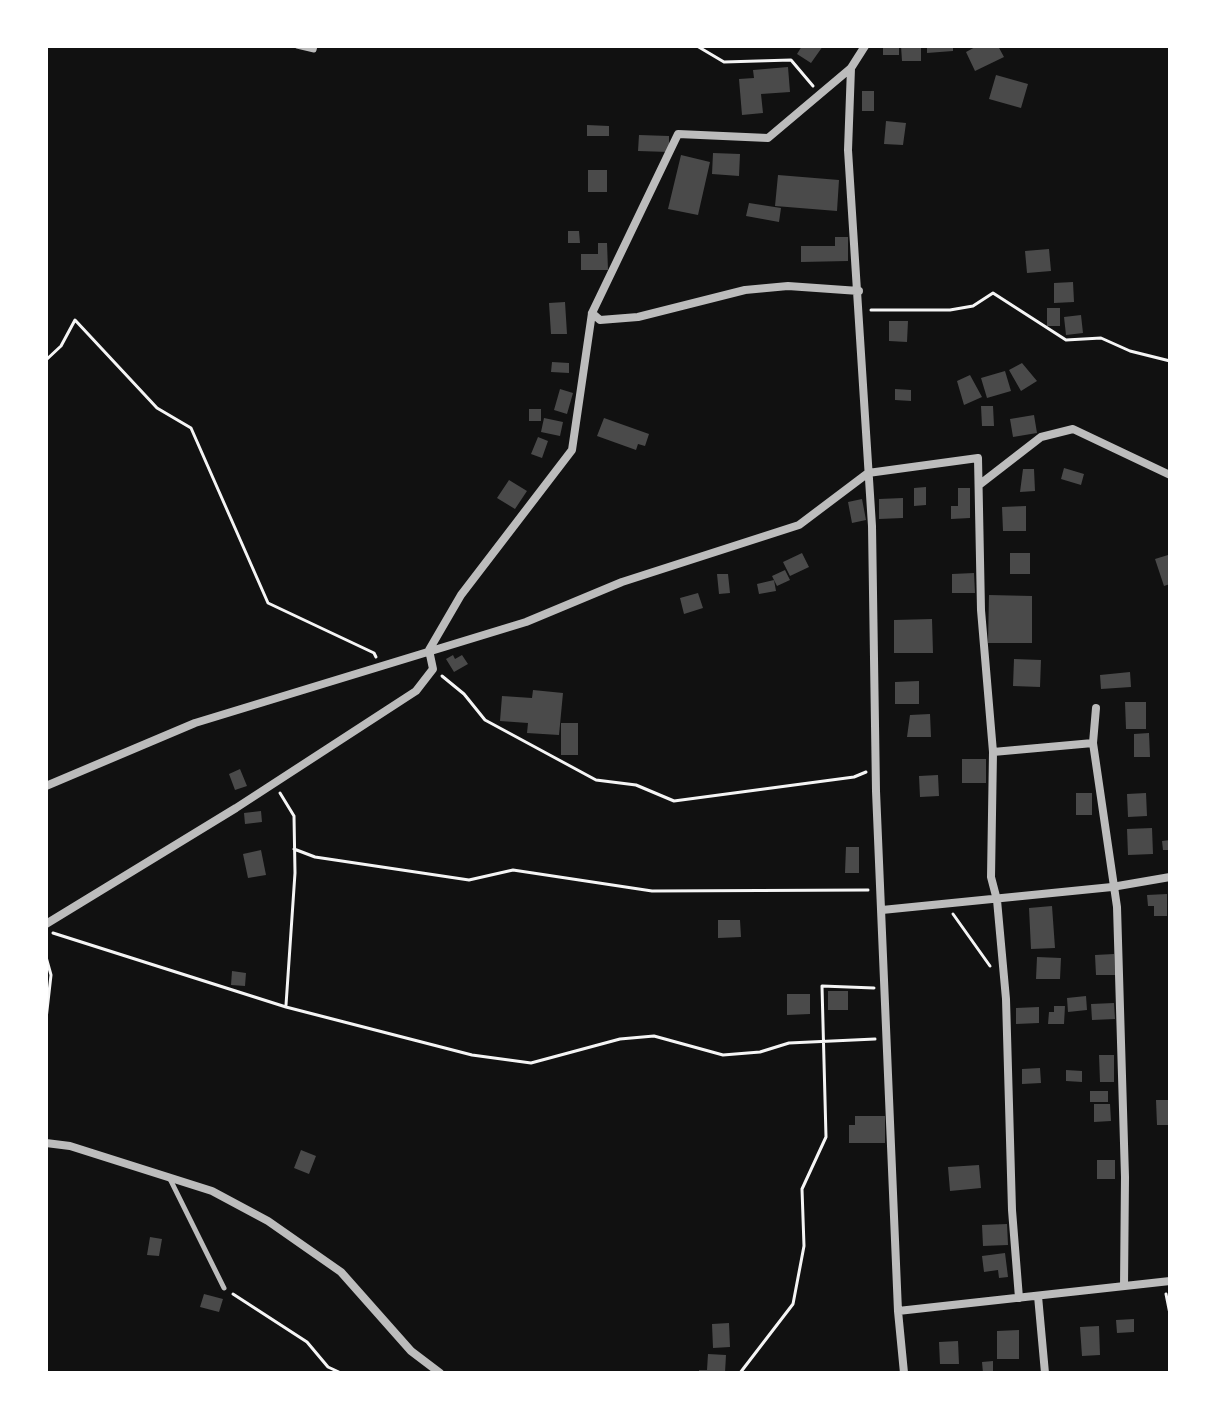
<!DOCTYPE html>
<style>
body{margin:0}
#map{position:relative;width:1216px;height:1419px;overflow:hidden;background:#111;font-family:Barlow,sans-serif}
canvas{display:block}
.frame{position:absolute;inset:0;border:48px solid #fff;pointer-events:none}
</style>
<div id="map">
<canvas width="1216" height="1419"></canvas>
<div class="frame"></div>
</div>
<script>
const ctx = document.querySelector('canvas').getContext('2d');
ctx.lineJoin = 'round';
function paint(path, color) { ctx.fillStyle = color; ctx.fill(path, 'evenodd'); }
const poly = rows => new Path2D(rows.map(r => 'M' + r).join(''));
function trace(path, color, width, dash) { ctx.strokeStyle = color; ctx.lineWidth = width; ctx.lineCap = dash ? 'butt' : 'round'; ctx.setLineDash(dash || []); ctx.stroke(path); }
paint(poly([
 [802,46,823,46,811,63,797,54],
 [883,46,899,46,899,55,883,55],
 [901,46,921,46,921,61,902,61],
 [927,46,953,46,953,51,927,53],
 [977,46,998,46,1004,57,975,71,966,52],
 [788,67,790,92,761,94,763,113,742,115,739,79,754,78,753,70],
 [996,75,1028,84,1021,108,989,99],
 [862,91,874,91,874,111,862,111],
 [886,121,906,123,903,145,884,144],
 [587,125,609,126,609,136,587,136],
 [639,135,669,136,669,152,638,151],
 [713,153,740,154,739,176,712,174],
 [681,155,710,162,698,215,668,209],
 [588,170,607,170,607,192,588,192],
 [778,175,839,180,837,211,775,206],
 [749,203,781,208,779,222,746,216],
 [568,231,579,231,580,243,568,243],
 [835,237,848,237,848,261,801,262,801,246,835,246],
 [598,243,607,243,608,270,581,270,581,254,598,254],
 [1049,249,1051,271,1027,273,1025,251],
 [1073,282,1074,302,1054,303,1054,283],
 [565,302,567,334,551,334,549,303],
 [1047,308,1060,308,1060,326,1047,326],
 [1081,315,1083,333,1066,335,1064,317],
 [889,321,908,321,907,342,889,341],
 [552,362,569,363,569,373,551,372],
 [1022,363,1037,381,1021,391,1009,370],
 [1005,371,1011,391,987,398,981,378],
 [970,375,982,397,964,405,957,381],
 [560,389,573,393,567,414,554,410],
 [895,389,911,390,911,401,895,400],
 [981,406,993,406,994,426,982,426],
 [529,409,541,409,541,421,529,421],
 [1034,415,1037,433,1013,437,1010,419],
 [544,418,563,422,560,436,541,432],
 [604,418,649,434,645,446,638,444,636,450,597,436],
 [538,437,548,441,542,458,531,454],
 [1064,468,1084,474,1081,485,1061,479],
 [1023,469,1034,469,1035,491,1020,492],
 [509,480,527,491,515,509,497,498],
 [926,487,926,505,914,506,914,488],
 [958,488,970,488,970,518,951,519,951,506,958,506],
 [903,498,903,518,879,519,879,499],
 [862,499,866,520,852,523,848,502],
 [1026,506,1026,531,1003,531,1002,507],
 [802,553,809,567,790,576,783,562],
 [1010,553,1030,553,1030,574,1010,574],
 [1168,555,1170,584,1164,586,1155,559],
 [785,570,790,580,777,586,772,576],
 [974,573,975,593,952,593,952,574],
 [717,574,728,574,730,593,719,594],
 [774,580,776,591,759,594,757,584],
 [698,593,703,608,684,614,680,598],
 [989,595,1032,596,1032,643,988,643],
 [932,619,933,653,894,653,894,620],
 [453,655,455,659,462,655,468,664,454,672,446,659],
 [1014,659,1041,660,1040,687,1013,686],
 [1130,672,1131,687,1101,689,1100,675],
 [919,681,919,704,895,704,895,682],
 [533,690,563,693,559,735,527,733,528,723,500,721,502,696,532,698],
 [1125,702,1146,702,1146,729,1126,729],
 [930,714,931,737,907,737,910,715],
 [561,723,578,723,578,755,561,755],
 [1149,733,1150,757,1134,757,1134,734],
 [962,759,986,759,986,783,962,783],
 [240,769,247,786,235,790,229,774],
 [938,775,939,796,920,797,919,776],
 [1076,793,1092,793,1092,815,1076,815],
 [1146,793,1147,816,1128,817,1127,794],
 [261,811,262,822,245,824,244,813],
 [1152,828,1153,854,1128,855,1127,829],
 [1170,840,1170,850,1163,850,1162,841],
 [846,847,859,847,859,873,845,873],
 [261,850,266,875,248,878,243,854],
 [1167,894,1167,916,1154,916,1154,906,1148,906,1147,895],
 [1052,906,1055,948,1031,949,1029,908],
 [718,920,740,920,741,937,718,938],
 [1114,954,1115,975,1096,975,1095,955],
 [1037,957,1061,958,1060,979,1036,979],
 [232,971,246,973,245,986,231,985],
 [828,991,848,991,848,1010,828,1010],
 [787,994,810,994,810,1014,787,1015],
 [1086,996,1087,1010,1068,1012,1067,998],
 [1114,1003,1115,1019,1092,1020,1091,1004],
 [1054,1006,1065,1006,1064,1024,1048,1024,1049,1012,1054,1012],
 [1039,1007,1039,1023,1016,1024,1016,1008],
 [1099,1055,1114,1055,1114,1082,1100,1082],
 [1040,1068,1041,1083,1022,1084,1022,1069],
 [1066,1070,1082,1071,1082,1082,1066,1081],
 [1090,1091,1108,1091,1108,1102,1090,1102],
 [1156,1100,1170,1100,1170,1125,1157,1125],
 [1094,1104,1110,1104,1111,1121,1094,1122],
 [855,1116,885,1116,885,1143,849,1143,849,1125,855,1125],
 [301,1150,316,1156,309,1174,294,1168],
 [1097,1160,1115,1160,1115,1179,1097,1179],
 [979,1165,981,1188,950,1191,948,1167],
 [1007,1224,1008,1245,983,1246,982,1225],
 [150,1237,162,1239,159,1256,147,1255],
 [1005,1253,1008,1277,999,1278,998,1270,984,1272,982,1256],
 [204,1294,223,1299,219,1312,200,1307],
 [1134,1319,1134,1332,1117,1333,1116,1320],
 [729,1323,730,1347,713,1348,712,1324],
 [1099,1326,1100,1355,1082,1356,1080,1327],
 [1019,1330,1019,1359,997,1359,997,1331],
 [958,1341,959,1364,940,1364,939,1342],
 [708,1354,726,1355,725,1373,699,1373,699,1370,707,1370],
 [993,1361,993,1373,983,1373,982,1362]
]), '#4a4a4a');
trace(poly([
 [697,46,724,62,791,60,813,86],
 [871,310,950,310,973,306,993,293,1066,340,1101,338,1130,351,1170,361],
 [46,360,61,346,75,320,157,408,191,428,268,603,374,653,376,657],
 [442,676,464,694,485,720,596,780,636,785,674,801,854,777,866,772],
 [280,793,294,816,295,873,286,1005],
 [294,849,315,857,469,880,513,870,652,891,868,890],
 [953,914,990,966],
 [53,933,286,1007,472,1055,531,1063,620,1039,654,1036,723,1055,760,1052,789,1043,875,1039],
 [46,957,51,975,46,1019],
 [233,1294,307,1342,328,1367,341,1373],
 [1166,1294,1170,1314],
 [740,1373,793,1304,804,1246,802,1189,826,1137,822,986,874,988]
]), '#f5f5f5', 3);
trace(poly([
 [297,46,314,50,315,46],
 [169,1177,224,1288]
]), '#bcbcbc', 5);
trace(poly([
 [851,68,848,150,872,526,876,791,898,1311,904,1373],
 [592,313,600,320,638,317,745,290,788,286,859,291],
 [979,485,1041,437,1073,429,1170,475],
 [1096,708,1093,743,1117,907,1125,1177,1124,1286],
 [993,752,991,877,997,900,1006,999,1012,1210,1019,1298],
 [46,786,195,723,526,622,622,582,799,525,868,473,978,458,981,610,993,752,1093,743],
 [882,910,1112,887,1170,877],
 [46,924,236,808,416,691,433,669,429,650,461,595,572,450,592,313,678,134,768,138,851,68,865,46],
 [46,1143,70,1146,212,1191,268,1221,341,1272,411,1351,440,1373],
 [1038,1296,1045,1373],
 [898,1311,1170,1281]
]), '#bcbcbc', 8);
</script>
